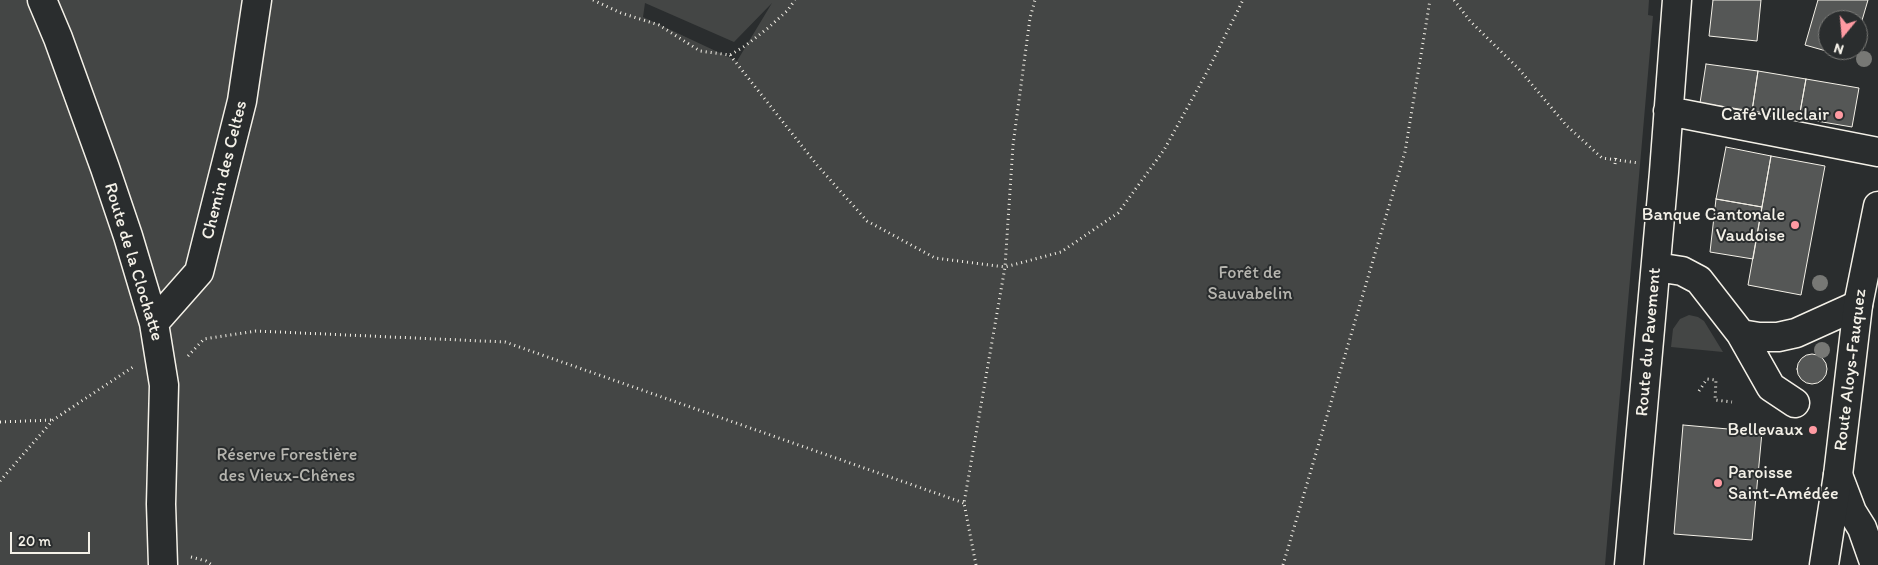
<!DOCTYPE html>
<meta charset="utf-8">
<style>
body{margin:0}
#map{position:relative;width:1878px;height:565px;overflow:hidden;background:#2a2d2e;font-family:Itim,sans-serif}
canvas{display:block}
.north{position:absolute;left:1818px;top:10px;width:50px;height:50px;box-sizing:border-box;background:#2a2d2e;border:1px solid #7b7b78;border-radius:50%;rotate:197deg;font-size:14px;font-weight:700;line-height:20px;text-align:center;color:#f4f1e8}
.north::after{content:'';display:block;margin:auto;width:18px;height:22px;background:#ff9aa2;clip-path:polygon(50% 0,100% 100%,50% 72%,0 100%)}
.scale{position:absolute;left:10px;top:532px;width:80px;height:22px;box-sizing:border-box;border:2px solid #f4f1e8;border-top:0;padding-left:6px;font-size:15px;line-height:18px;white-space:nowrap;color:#f4f1e8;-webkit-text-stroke:4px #2a2d2e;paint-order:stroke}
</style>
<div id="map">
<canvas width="1878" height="565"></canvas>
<div class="north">N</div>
<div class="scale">20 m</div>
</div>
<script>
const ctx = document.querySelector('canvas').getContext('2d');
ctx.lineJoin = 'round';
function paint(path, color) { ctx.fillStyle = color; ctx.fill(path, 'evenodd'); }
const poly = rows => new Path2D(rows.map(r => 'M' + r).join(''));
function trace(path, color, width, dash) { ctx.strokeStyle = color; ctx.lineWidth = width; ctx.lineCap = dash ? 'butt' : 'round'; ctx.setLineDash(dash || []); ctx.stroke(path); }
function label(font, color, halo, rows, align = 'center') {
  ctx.font = font + ' Itim,sans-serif'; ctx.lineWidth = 4; ctx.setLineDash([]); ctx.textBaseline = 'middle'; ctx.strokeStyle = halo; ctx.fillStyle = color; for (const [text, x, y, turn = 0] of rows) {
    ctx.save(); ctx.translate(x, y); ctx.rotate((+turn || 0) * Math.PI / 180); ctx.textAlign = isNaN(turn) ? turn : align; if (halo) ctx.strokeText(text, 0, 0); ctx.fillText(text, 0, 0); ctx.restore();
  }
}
paint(poly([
 [0,0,1649,0,1648,15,1653,16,1605,565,0,565],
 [645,3,734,42,772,3,737,61,643,17],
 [1689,315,1698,317,1704,321,1723,352,1671,347,1673,329,1680,319]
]), '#444645');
const building = poly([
 [1713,0,1761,0,1757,41,1709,36,1713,0],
 [1818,0,1868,0,1858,34,1858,20,1828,20,1828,50,1853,50,1851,58,1805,45,1818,0],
 [1706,64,1758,71,1752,111,1700,103,1706,64],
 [1758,71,1806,79,1799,118,1752,111,1758,71],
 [1806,79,1859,88,1852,127,1799,118,1806,79],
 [1726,147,1771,156,1762,207,1716,199,1726,147],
 [1771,156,1825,166,1801,295,1748,285,1771,156],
 [1716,199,1762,207,1753,259,1710,252,1716,199],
 '1797 369a15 15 0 1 1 30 0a15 15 0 1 1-30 0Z',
 [1683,425,1762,432,1752,540,1674,534,1683,425]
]);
paint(building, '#555756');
trace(building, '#f4f1e8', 1);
const minor = poly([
 [42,0,58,38,105,168,128,236,154,323,164,385,161,504,163,565],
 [1668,111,1878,152],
 [1656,267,1682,271,1699,280,1741,334,1771,387,1795,403],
 [154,323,199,272,242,101,257,0],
 [1741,334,1759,337,1778,337,1796,333,1858,305],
 [1838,475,1852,512,1862,528,1875,565],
 [1629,565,1664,172,1677,0]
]);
const major = poly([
 [1824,565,1838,475,1858,305,1878,206]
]);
trace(minor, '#f4f1e8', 31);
trace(major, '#f4f1e8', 31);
trace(poly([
 [593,0,621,13,659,25,700,51,730,55,745,46,768,28,787,11,795,0],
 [1454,0,1470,21,1518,68,1566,125,1602,158,1639,163],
 [730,55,817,165,867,221,935,258,1005,267,1061,252,1118,213,1164,150,1207,72,1243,0],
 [1615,164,1616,156],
 [188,356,204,339,256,331,505,342,964,503],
 [1699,391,1707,379,1716,380,1715,400,1732,402],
 [0,422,53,420],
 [0,481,53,420,133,367],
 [191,557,206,561,212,565],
 [976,565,964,503,1005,267,1013,145,1030,18,1035,0],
 [1283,565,1405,152,1430,0]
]), '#f4f1e8', 3, [1, 4]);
trace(minor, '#2a2d2e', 28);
trace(major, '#2a2d2e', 28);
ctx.fillStyle = '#777875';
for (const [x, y] of [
 [1864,59],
 [1820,283],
 [1822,350]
]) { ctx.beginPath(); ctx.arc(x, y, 8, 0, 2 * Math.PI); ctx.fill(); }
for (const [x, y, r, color] of [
 [1839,115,5,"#ff9aa2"],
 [1795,225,5,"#ff9aa2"],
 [1813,430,5,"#ff9aa2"],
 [1718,483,5,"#ff9aa2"]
]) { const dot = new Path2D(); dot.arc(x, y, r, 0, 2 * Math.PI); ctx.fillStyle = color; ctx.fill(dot); trace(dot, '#2a2d2e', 2); }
label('18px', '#f4f1e8', '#2a2d2e', [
 ["Café Villeclair",1829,115],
 ["Banque Cantonale",1785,215],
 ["Vaudoise",1785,236],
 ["Bellevaux",1803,430],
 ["Paroisse",1728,473,"left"],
 ["Saint-Amédée",1728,494,"left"]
], 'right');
label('18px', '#f4f1e8', '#2a2d2e', [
 ["Chemin des Celtes",225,170,-76],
 ["Route de la Clochatte",133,262,73],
 ["Route du Pavement",1649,342,-85],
 ["Route Aloys-Fauquez",1851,370,-83]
]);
label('18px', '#b6b5af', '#2a2d2e', [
 ["Forêt de",1250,273],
 ["Sauvabelin",1250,294],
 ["Réserve Forestière",287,455],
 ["des Vieux-Chênes",287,476]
]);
</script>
